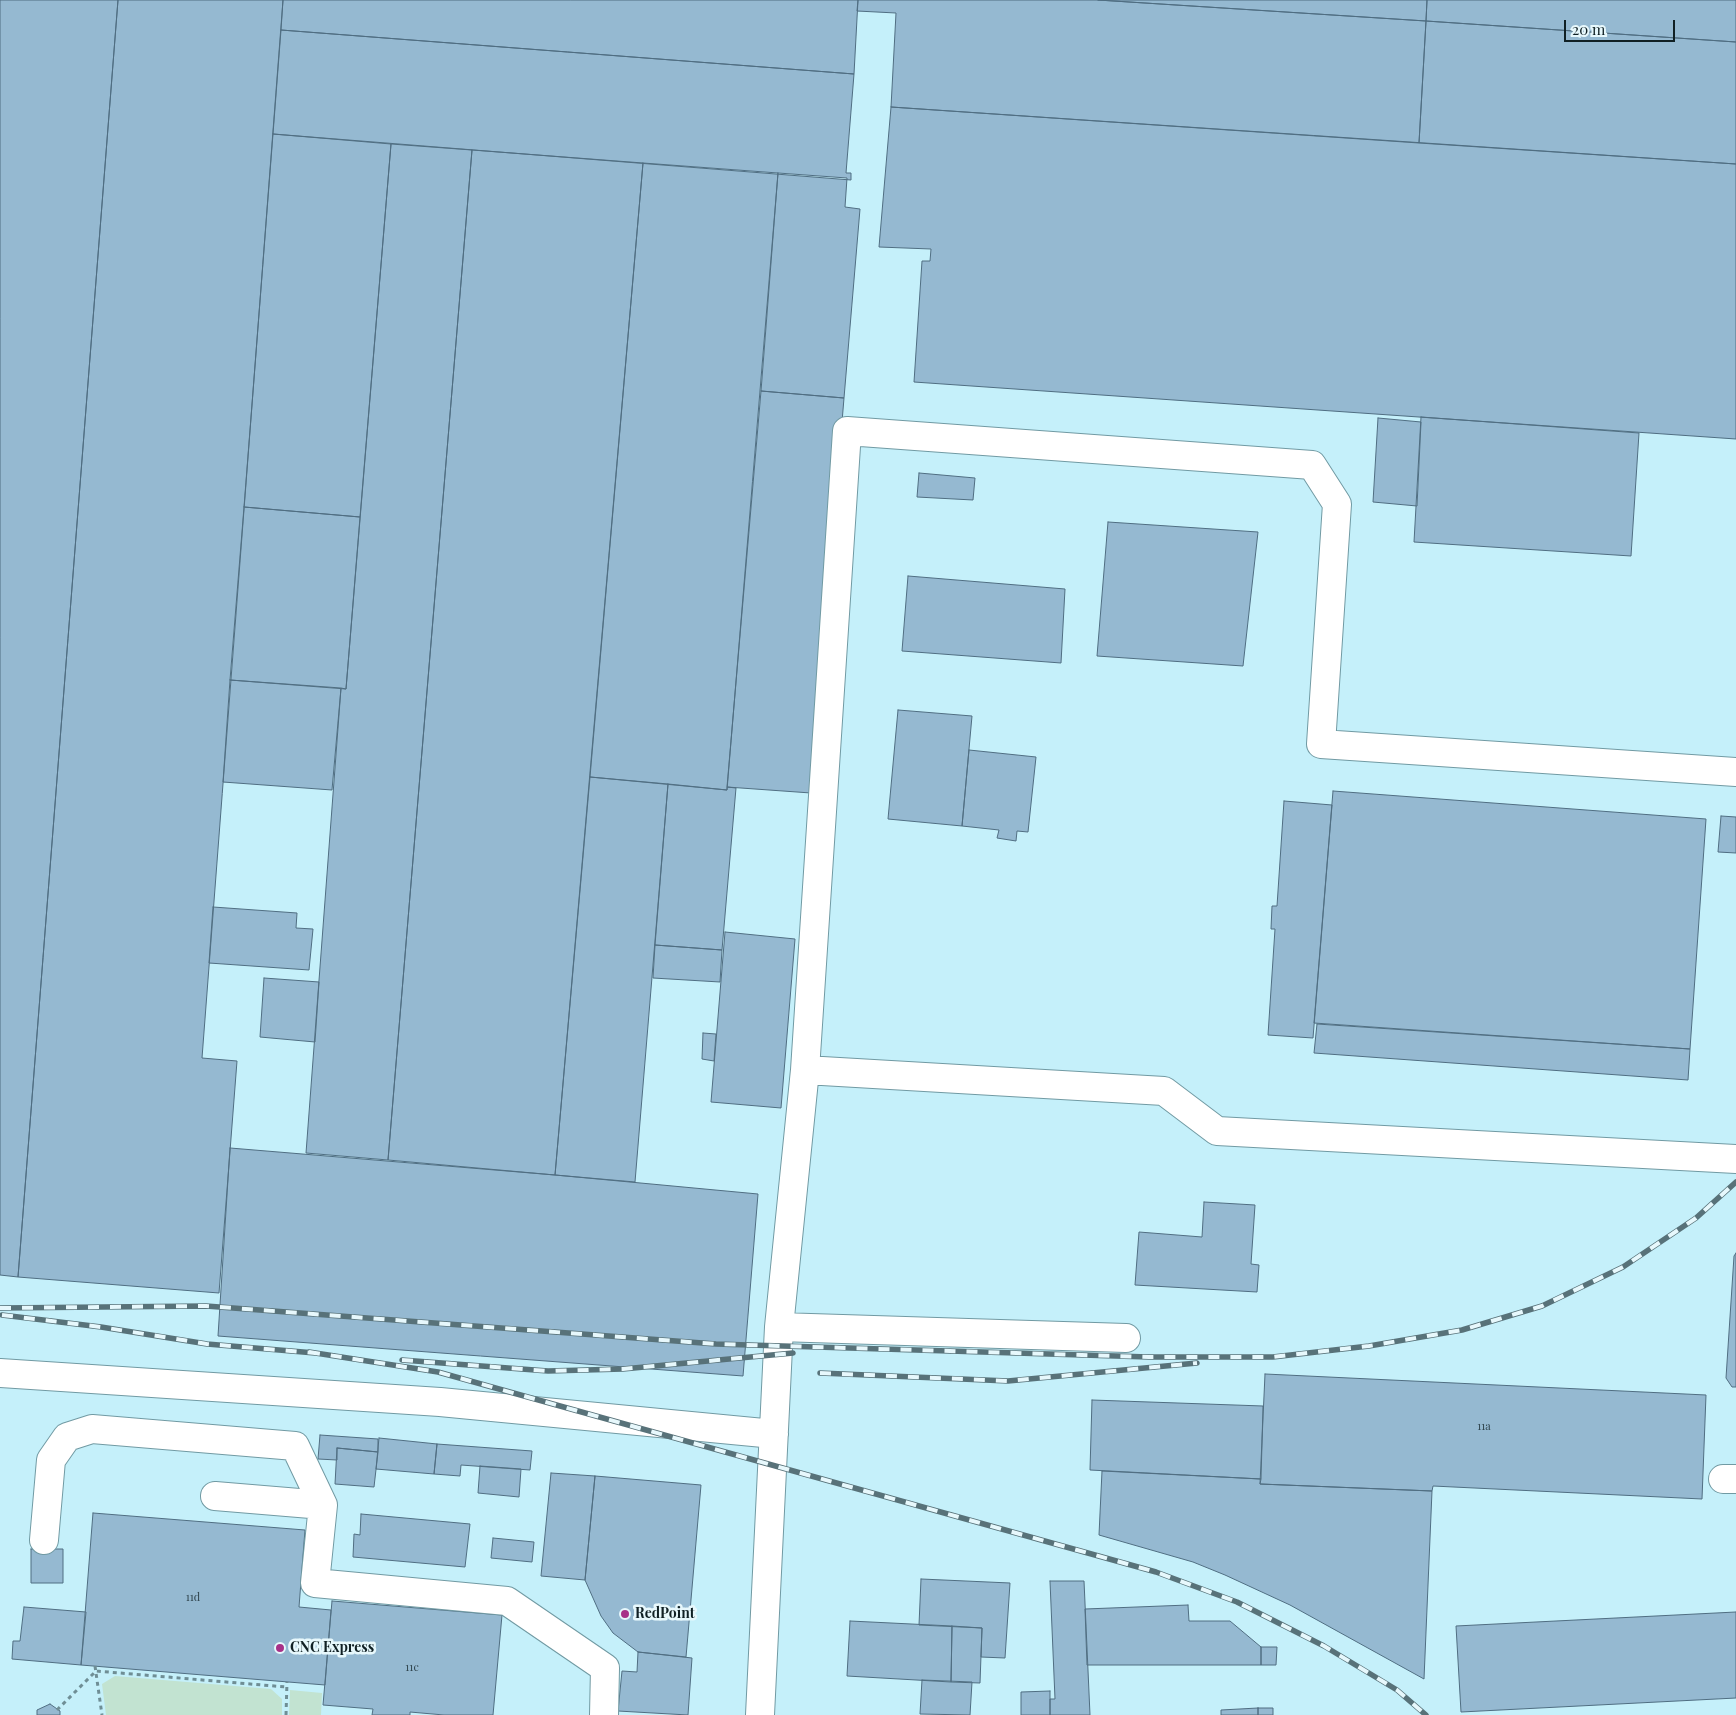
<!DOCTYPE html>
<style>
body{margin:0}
#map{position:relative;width:1736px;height:1715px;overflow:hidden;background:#c5f0fa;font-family:"Playfair Display",serif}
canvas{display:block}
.scale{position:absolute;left:1564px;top:20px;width:111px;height:22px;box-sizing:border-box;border:2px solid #102024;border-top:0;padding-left:6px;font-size:15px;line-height:18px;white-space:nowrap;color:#102024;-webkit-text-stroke:4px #e7f8fc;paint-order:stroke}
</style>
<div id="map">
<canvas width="1736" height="1715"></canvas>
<div class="scale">20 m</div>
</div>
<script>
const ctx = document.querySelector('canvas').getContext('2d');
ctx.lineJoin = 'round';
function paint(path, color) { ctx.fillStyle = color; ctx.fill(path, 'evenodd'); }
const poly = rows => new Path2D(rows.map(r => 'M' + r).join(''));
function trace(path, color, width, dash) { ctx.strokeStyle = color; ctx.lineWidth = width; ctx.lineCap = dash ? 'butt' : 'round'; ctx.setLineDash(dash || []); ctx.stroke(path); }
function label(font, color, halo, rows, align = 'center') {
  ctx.font = font + ' "Playfair Display",serif'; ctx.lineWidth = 5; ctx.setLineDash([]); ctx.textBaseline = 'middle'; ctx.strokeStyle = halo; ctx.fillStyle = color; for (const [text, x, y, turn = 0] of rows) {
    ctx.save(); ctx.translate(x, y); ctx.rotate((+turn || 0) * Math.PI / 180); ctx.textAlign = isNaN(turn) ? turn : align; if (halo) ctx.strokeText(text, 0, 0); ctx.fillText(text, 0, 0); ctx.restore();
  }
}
paint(poly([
 [115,1676,271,1689,282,1699,282,1715,106,1715,102,1684],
 [290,1690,322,1693,321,1715,289,1715]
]), '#c2e3d1');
const building = poly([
 [0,0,118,0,18,1277,0,1275,0,0],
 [118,0,283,0,202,1058,237,1061,219,1293,18,1277,118,0],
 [283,0,858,0,854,74,281,30,283,0],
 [858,0,1098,0,1426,21,1419,143,891,107,896,13,857,11,858,0],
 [1098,0,1427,0,1426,21,1098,0],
 [1427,0,1736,0,1736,42,1426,21,1427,0],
 [1426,21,1736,42,1736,164,1419,143,1426,21],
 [281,30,854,74,846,173,851,173,851,180,273,134,281,30],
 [891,107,1736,164,1736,439,914,382,922,261,930,261,931,249,879,247,891,107],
 [273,134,391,144,360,517,244,507,273,134],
 [391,144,472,150,388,1160,306,1153,341,688,346,689,391,144],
 [472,150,643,163,555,1175,388,1160,472,150],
 [643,163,778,173,727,790,590,777,643,163],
 [778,173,847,178,845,207,860,209,844,398,761,391,778,173],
 [761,391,844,398,811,793,727,787,761,391],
 [1421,417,1639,433,1631,556,1414,542,1421,417],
 [1378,418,1421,422,1417,506,1373,502,1378,418],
 [919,473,975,478,973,500,917,497,919,473],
 [244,507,360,517,346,689,230,680,244,507],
 [1108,522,1258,532,1243,666,1097,656,1108,522],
 [908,576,1065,589,1061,663,902,651,908,576],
 [230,680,341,688,332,790,223,782,230,680],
 [898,710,972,716,962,826,888,819,898,710],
 [969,750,1036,757,1028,832,1017,831,1016,841,997,838,999,830,962,826,969,750],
 [590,777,668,784,635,1182,555,1175,590,777],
 [668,784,727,790,727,787,736,788,722,950,655,945,668,784],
 [1333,791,1706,819,1690,1049,1314,1023,1333,791],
 [1284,801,1332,805,1313,1038,1268,1035,1275,929,1271,929,1272,906,1277,906,1284,801],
 [1721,816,1736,817,1736,853,1718,852,1721,816],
 [213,907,297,913,296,928,313,929,309,970,209,963,213,907],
 [725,932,795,939,781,1108,711,1102,725,932],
 [655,945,722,950,720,982,653,978,655,945],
 [264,978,319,982,315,1042,260,1037,264,978],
 [1317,1024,1690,1049,1688,1080,1314,1053,1317,1024],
 [703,1033,716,1034,714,1061,702,1059,703,1033],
 [230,1148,555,1175,758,1194,743,1376,218,1336,230,1148],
 [1204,1202,1255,1205,1251,1264,1259,1265,1257,1292,1135,1285,1139,1232,1202,1237,1204,1202],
 [1736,1253,1736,1387,1732,1387,1726,1378,1734,1256,1736,1253],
 [1265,1374,1706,1395,1702,1499,1433,1486,1432,1491,1260,1484,1265,1374],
 [1092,1400,1263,1406,1261,1479,1090,1470,1092,1400],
 [320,1435,378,1439,378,1452,337,1448,337,1460,318,1459,320,1435],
 [379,1438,437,1444,434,1474,376,1469,379,1438],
 [437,1444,532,1451,530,1470,461,1465,460,1476,434,1474,437,1444],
 [337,1448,378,1452,374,1487,335,1484,337,1448],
 [480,1466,521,1469,519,1497,478,1493,480,1466],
 [1102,1471,1261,1479,1260,1484,1432,1491,1424,1679,1290,1605,1225,1575,1193,1562,1099,1535,1102,1471],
 [551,1473,595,1476,585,1580,541,1576,551,1473],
 [595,1476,701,1485,686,1657,638,1652,613,1633,601,1616,585,1580,595,1476],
 [93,1513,305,1530,299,1607,331,1610,325,1685,81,1665,93,1513],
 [361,1514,470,1524,465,1567,353,1557,354,1534,360,1535,361,1514],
 [493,1538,534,1542,532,1562,491,1558,493,1538],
 [31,1549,63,1549,63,1583,31,1583,31,1549],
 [921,1579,1010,1583,1005,1658,981,1657,982,1628,919,1625,921,1579],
 [1050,1581,1084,1581,1090,1715,1050,1715,1050,1699,1055,1699,1050,1581],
 [332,1601,502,1615,493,1715,444,1715,410,1712,410,1715,372,1715,373,1709,323,1705,332,1601],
 [1188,1605,1189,1621,1230,1621,1261,1647,1261,1665,1087,1665,1085,1609,1188,1605],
 [24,1607,86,1612,81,1665,12,1659,13,1641,20,1641,24,1607],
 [1736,1612,1736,1698,1461,1712,1456,1626,1736,1612],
 [850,1621,952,1626,951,1682,847,1676,850,1621],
 [952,1626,982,1628,980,1683,951,1682,952,1626],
 [1261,1647,1277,1647,1276,1665,1261,1665,1261,1647],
 [638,1652,692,1658,688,1715,618,1711,622,1671,637,1672,638,1652],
 [922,1680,972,1682,970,1715,920,1714,922,1680],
 [1050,1691,1050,1715,1021,1715,1021,1692,1050,1691],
 [50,1704,60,1711,60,1715,37,1715,37,1710,50,1704],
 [1258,1708,1273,1708,1273,1715,1258,1715,1258,1708],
 [1258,1708,1258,1715,1221,1715,1221,1710,1258,1708]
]);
paint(building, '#95b9d1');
trace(building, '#506e82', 1);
const minor = poly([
 [805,1070,1164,1091,1217,1131,1736,1159],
 [779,1327,1126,1338],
 [0,1373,440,1402,774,1434],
 [1723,1479,1736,1479],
 [215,1496,323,1505],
 [44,1540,51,1460,67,1437,92,1429,295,1446,323,1505,315,1583,507,1601,605,1668,604,1715],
 [760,1715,779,1327,805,1070,847,431,1312,465,1337,504,1321,744,1736,772]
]);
trace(minor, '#719aa3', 30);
trace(poly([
 [95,1666,102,1715],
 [57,1710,96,1671,286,1687],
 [286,1715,287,1682]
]), '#6f8e95', 3, [4, 4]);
trace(minor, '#fff', 28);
const rail = poly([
 [0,1308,206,1306,716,1344,1149,1357,1273,1357,1369,1346,1462,1330,1542,1306,1623,1267,1696,1218,1736,1182],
 [2,1315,101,1327,207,1344,315,1353],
 [309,1352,438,1372,1156,1572,1237,1602,1324,1646,1397,1690,1426,1715],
 [402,1360,548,1371,623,1369,793,1353],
 [820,1373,1008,1381,1197,1363]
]);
trace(rail, '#587279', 5.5);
trace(rail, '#e7f8fc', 4, [11]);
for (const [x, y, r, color] of [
 [625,1614,5,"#a83188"],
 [280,1648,5,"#a83188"]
]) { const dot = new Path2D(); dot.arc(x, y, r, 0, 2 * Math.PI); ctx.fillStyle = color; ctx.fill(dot); trace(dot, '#e7f8fc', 2); }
label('11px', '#31464f', null, [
 ["11a",1484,1427],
 ["11d",193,1598],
 ["11c",412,1668]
]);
label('bold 14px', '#102024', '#e7f8fc', [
 ["RedPoint",635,1614],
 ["CNC Express",290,1648]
], 'left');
</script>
